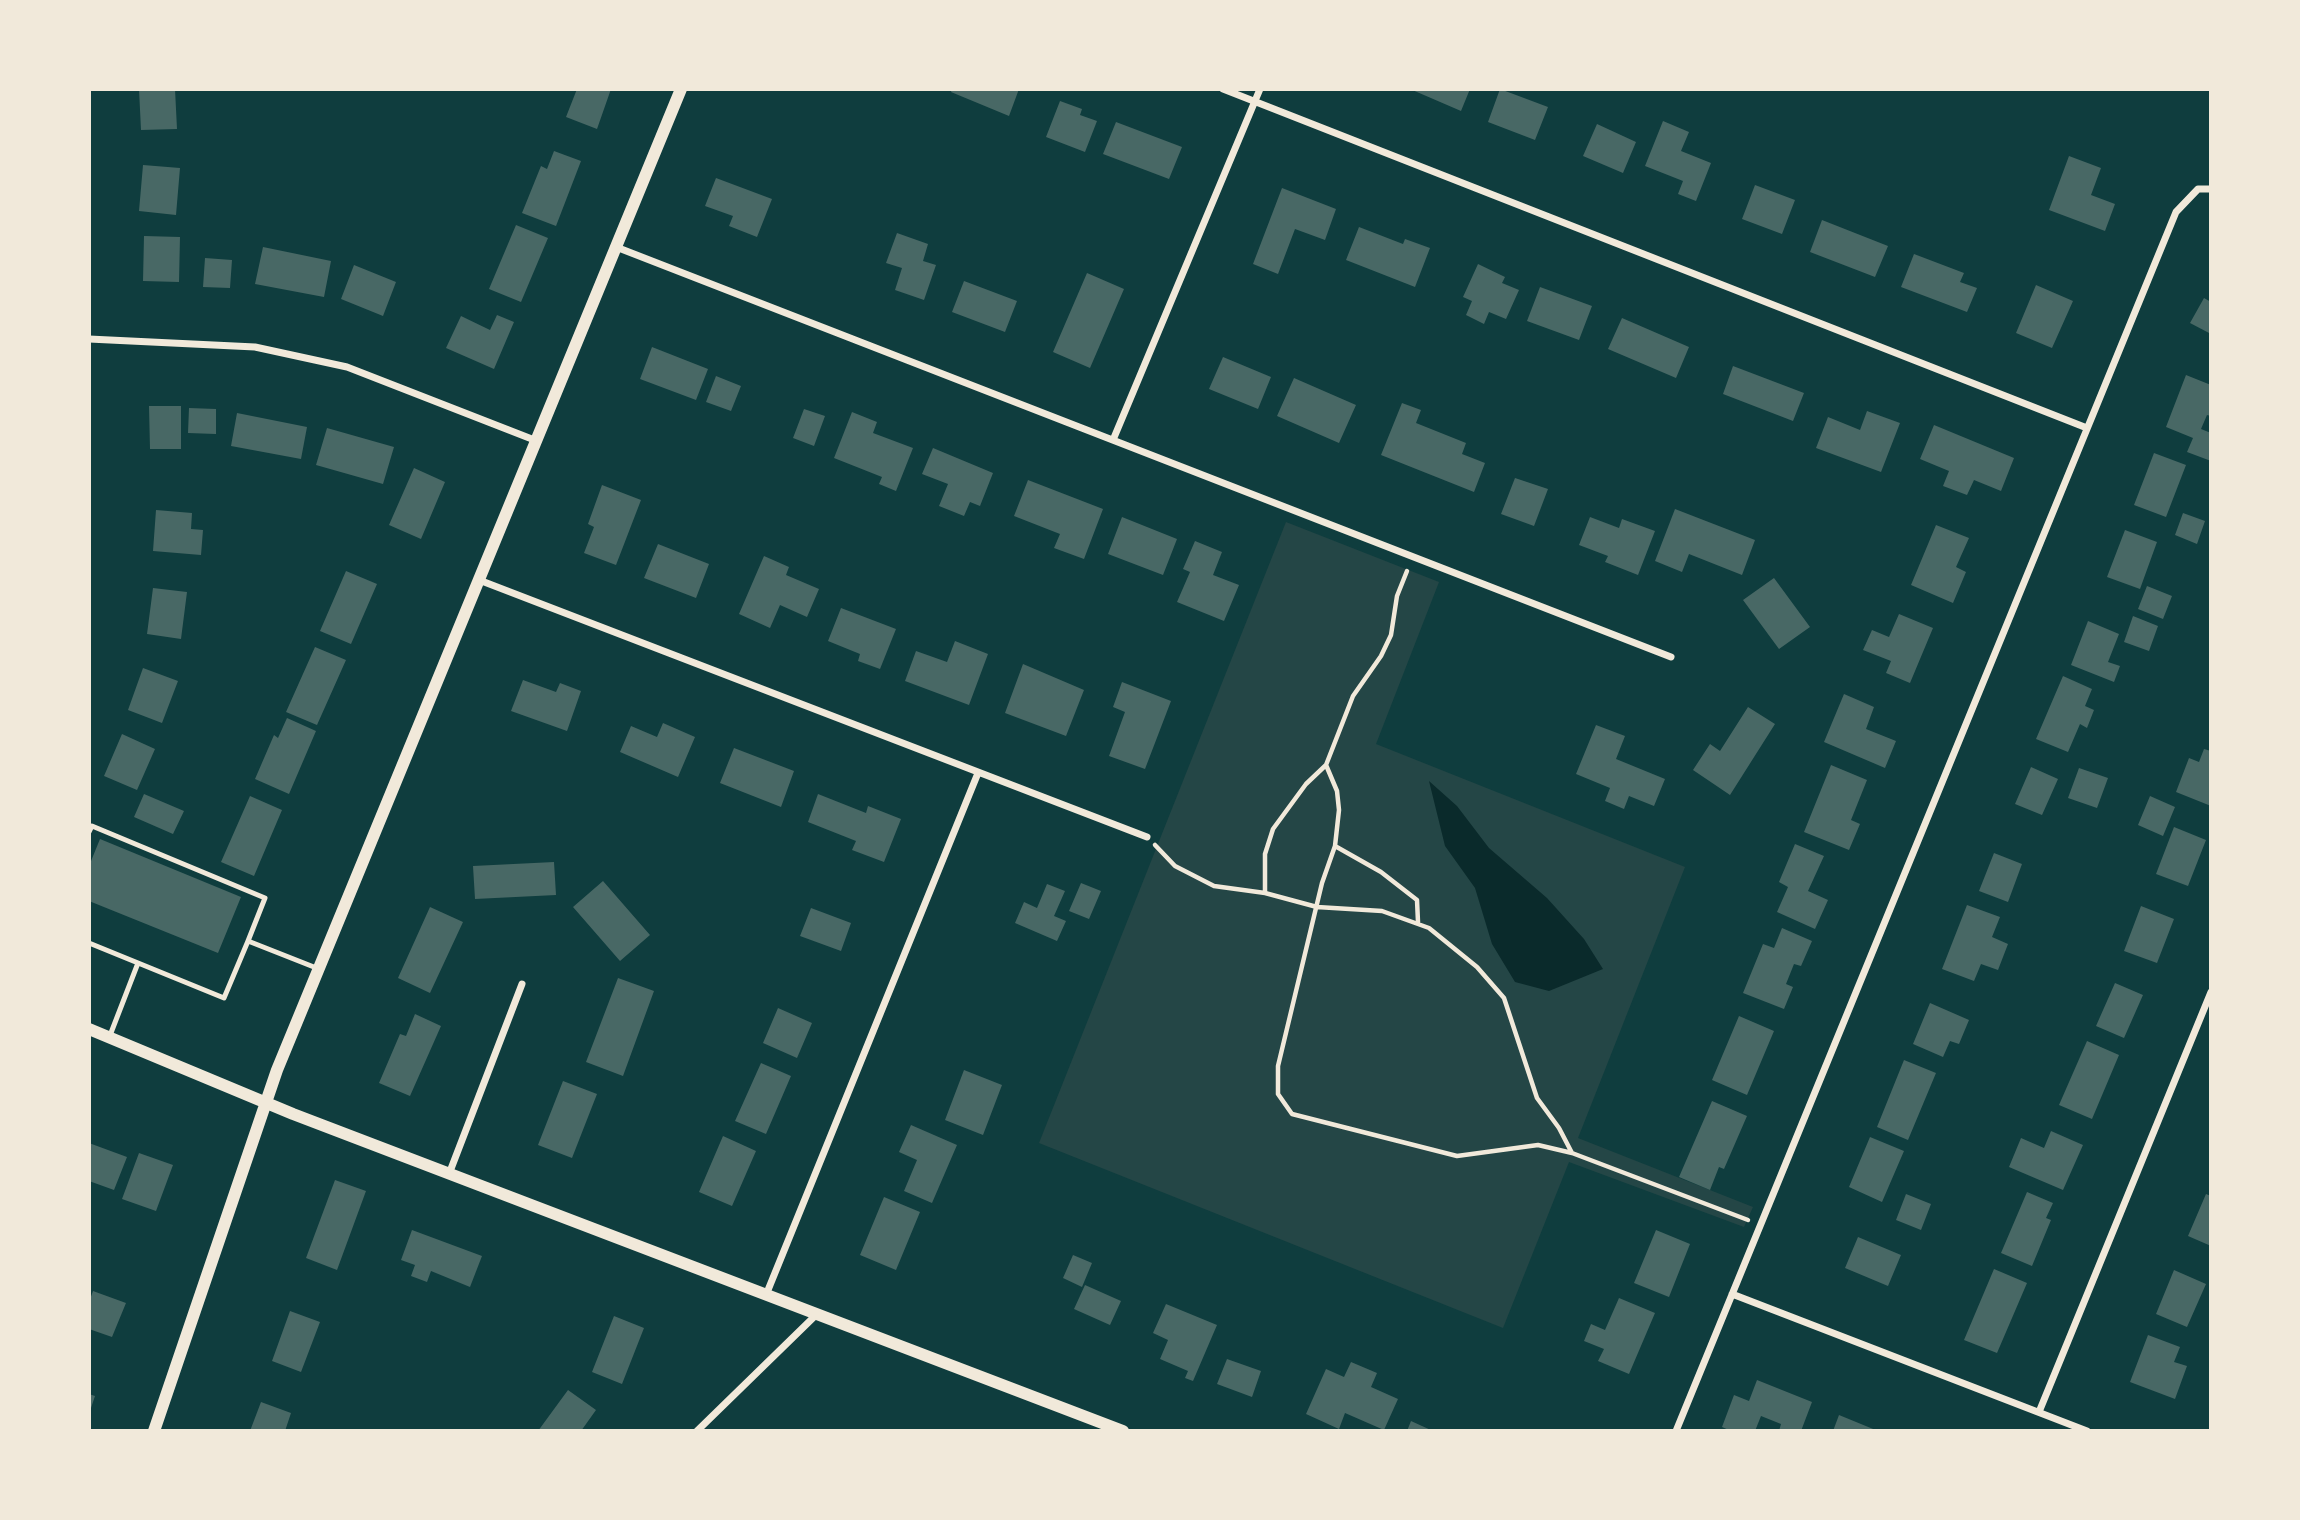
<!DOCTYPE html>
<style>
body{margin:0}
#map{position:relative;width:2300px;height:1520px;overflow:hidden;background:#0f3d3e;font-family:Raleway,sans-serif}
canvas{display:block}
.frame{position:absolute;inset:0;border:91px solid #f1e9da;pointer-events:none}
</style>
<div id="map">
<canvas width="2300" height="1520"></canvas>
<div class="frame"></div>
</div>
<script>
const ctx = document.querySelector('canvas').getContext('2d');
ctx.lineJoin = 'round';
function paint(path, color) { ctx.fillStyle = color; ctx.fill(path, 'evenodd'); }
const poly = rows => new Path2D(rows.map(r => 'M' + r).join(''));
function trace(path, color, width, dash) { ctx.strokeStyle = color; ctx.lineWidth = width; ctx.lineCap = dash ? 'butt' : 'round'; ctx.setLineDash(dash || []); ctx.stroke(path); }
paint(poly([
 [1286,522,1439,582,1376,744,1685,867,1578,1138,1753,1207,1744,1227,1569,1162,1503,1328,1039,1143]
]), '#244646');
paint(poly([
 [1429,781,1457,806,1489,848,1547,898,1584,939,1603,969,1549,991,1515,982,1492,944,1475,888,1445,846]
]), '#0a2a2b');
paint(poly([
 [139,89,175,89,177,129,141,130],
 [577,89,611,89,597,129,566,117],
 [952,89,1019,89,1009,116,951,92],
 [1410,89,1470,89,1461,111],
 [1500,89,1548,107,1535,140,1488,122],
 [1060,101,1082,109,1080,115,1097,121,1085,152,1046,137],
 [1663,121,1689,132,1681,151,1711,163,1696,201,1678,194,1683,181,1645,166],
 [1116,122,1182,147,1169,179,1103,154],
 [1597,124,1636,142,1623,173,1583,156],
 [554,151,581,161,556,226,522,213,541,166,547,169],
 [2069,156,2101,168,2091,195,2115,204,2105,231,2049,210],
 [143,165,180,168,176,215,139,211],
 [716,178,772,199,757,237,729,226,733,216,705,206],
 [1755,185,1795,200,1782,234,1742,219],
 [1282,188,1336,209,1325,240,1295,229,1278,274,1253,264],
 [1822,220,1888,246,1875,277,1810,252],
 [516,225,548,238,521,302,489,289],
 [1359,227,1403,244,1405,239,1430,248,1415,287,1346,260],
 [897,233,928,244,923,261,936,265,924,300,895,290,902,268,886,263],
 [144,236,180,237,179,282,143,281],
 [263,247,331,261,324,297,255,284],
 [1914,254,1964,273,1960,282,1977,288,1967,312,1901,287],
 [205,258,232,260,230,288,203,287],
 [1478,264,1505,277,1502,283,1519,290,1506,319,1489,312,1484,324,1466,315,1472,301,1463,297],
 [354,265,396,282,383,316,341,299],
 [1087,273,1124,289,1090,368,1053,352],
 [964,281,1017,301,1005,332,952,312],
 [2036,285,2073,301,2052,348,2016,333],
 [1540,287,1592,306,1579,340,1527,321],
 [2204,298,2211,302,2211,334,2190,323],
 [497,315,514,322,494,369,446,348,461,316,490,330],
 [1622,318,1689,347,1676,378,1608,349],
 [652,347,708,369,696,400,640,379],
 [1223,357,1271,377,1258,409,1209,389],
 [1733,366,1804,393,1793,421,1723,394],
 [2186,375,2211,385,2211,416,2207,415,2201,429,2211,433,2211,461,2187,452,2193,438,2166,427],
 [716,376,741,386,731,411,706,402],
 [1294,378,1356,405,1339,443,1277,416],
 [1402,403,1421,410,1416,423,1466,443,1462,454,1485,463,1474,492,1381,455],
 [149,406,181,406,181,449,150,449],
 [189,408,216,409,216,434,188,433],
 [804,409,825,416,814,446,793,438],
 [1867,411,1900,423,1881,472,1816,448,1828,417,1860,430],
 [852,412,877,422,873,433,913,448,896,491,879,484,882,477,834,458],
 [237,413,307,427,301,459,231,446],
 [1934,425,2014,458,2001,491,1974,480,1967,495,1943,486,1949,471,1920,459],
 [327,428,394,447,383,484,316,465],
 [933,448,993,473,980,506,970,502,964,516,939,506,948,484,922,474],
 [2154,453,2186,465,2166,517,2134,505],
 [414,468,445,482,421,539,389,525],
 [1515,478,1548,489,1534,526,1501,514],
 [1028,480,1103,509,1084,559,1054,548,1060,534,1014,516],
 [602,485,641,500,616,565,584,553,594,527,588,524],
 [1675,509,1755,540,1742,575,1689,554,1682,572,1655,561],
 [156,510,192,513,191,529,203,530,201,555,153,551],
 [2183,513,2205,521,2197,544,2175,535],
 [1122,517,1177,539,1163,575,1108,554],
 [1590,517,1619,528,1622,519,1655,531,1638,575,1605,562,1608,556,1579,545],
 [1936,525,1969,538,1956,567,1966,572,1953,603,1911,585],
 [2125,530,2157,542,2140,589,2107,577],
 [1195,541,1222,552,1213,575,1239,585,1224,621,1177,602,1190,572,1183,569],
 [658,544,709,564,696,598,644,578],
 [764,556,789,567,786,575,819,589,807,617,780,605,770,628,739,614],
 [346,571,377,584,351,644,320,631],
 [1774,578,1810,627,1779,649,1743,600],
 [2147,586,2172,596,2163,619,2138,609],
 [153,588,187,592,181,639,147,634],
 [841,608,896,629,880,669,858,661,860,654,828,641],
 [1899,614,1933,628,1910,683,1886,673,1891,661,1863,650,1872,630,1889,637],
 [2133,616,2158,626,2149,651,2124,642],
 [2088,621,2119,634,2108,662,2120,666,2114,682,2071,665],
 [955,641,988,654,969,705,905,681,916,651,947,662],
 [315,647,346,660,317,725,286,712],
 [1023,664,1084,690,1066,736,1005,713],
 [143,668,178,681,162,723,128,710],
 [2063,676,2092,689,2085,706,2094,710,2087,728,2080,724,2068,752,2036,739],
 [523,680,556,692,560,683,581,691,567,731,511,711],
 [1122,682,1171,701,1145,769,1109,756,1125,712,1113,707],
 [1844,694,1874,707,1866,729,1896,741,1885,768,1824,742],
 [1748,707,1775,724,1730,795,1693,770,1710,744,1720,751],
 [287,718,316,731,289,794,255,779,274,735,278,738],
 [663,723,695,737,678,777,620,752,631,726,657,737],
 [1596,725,1625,736,1616,759,1665,779,1654,806,1629,796,1624,809,1605,801,1610,788,1576,774],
 [122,734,155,749,137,790,104,776],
 [734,748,794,771,781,807,720,783],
 [2204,749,2211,751,2211,806,2176,792,2189,758,2199,762],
 [1831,765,1867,780,1851,820,1860,824,1849,850,1804,832],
 [2031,767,2058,779,2042,815,2015,804],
 [2079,768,2108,778,2097,808,2068,798],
 [144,794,184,811,173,834,134,817],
 [818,794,866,813,868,806,901,819,884,862,852,850,856,841,808,822],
 [250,796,282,810,254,876,221,862],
 [2150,796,2175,807,2163,836,2138,825],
 [2174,827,2206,840,2188,886,2156,874],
 [100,839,241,897,218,953,89,901,89,866],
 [1795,844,1824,856,1808,891,1828,900,1815,929,1777,912,1788,887,1779,882],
 [1994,853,2022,864,2008,902,1979,891],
 [554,862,556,895,475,899,473,866],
 [603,881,650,935,620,961,573,907],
 [1081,883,1101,891,1089,919,1069,911],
 [1047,884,1065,891,1054,916,1066,921,1057,941,1015,923,1024,902,1037,908],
 [1967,905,2000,917,1992,937,2008,944,1998,970,1981,964,1974,981,1942,969],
 [2141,906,2174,919,2157,963,2124,951],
 [430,907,463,922,430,993,398,978],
 [811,908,851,923,841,951,800,936],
 [1782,928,1812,941,1801,966,1794,964,1786,984,1793,987,1784,1009,1743,993,1763,944,1774,948],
 [618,978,654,991,623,1076,586,1062],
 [2115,983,2143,995,2124,1038,2096,1026],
 [1930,1003,1969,1020,1959,1044,1950,1041,1943,1057,1913,1044],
 [778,1008,812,1023,797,1058,763,1043],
 [415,1014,441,1026,410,1096,379,1083,400,1034,406,1036],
 [1739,1016,1774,1031,1747,1095,1712,1080],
 [2087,1041,2119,1055,2092,1119,2059,1105],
 [1904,1060,1936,1073,1908,1140,1877,1127],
 [761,1063,791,1076,766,1134,735,1121],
 [964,1070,1002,1085,983,1135,945,1120],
 [563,1081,597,1094,572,1158,538,1145],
 [1712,1101,1747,1116,1724,1169,1719,1167,1710,1190,1679,1177],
 [911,1125,957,1145,932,1203,904,1191,917,1160,899,1152],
 [2051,1131,2083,1145,2063,1190,2009,1167,2021,1138,2044,1148],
 [723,1136,756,1151,732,1206,699,1192],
 [1870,1137,1904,1151,1882,1202,1849,1187],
 [89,1143,127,1157,114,1190,89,1181],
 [139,1153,173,1165,156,1211,122,1199],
 [335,1180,366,1191,337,1270,306,1258],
 [2027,1192,2053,1203,2046,1218,2051,1220,2032,1266,2001,1253],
 [1906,1194,1931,1204,1921,1230,1896,1220],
 [2206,1194,2211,1196,2211,1246,2188,1236],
 [884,1197,920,1212,896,1270,860,1255],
 [412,1230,482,1256,470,1287,431,1271,427,1282,411,1276,415,1265,401,1260],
 [1656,1230,1690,1244,1669,1297,1634,1283],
 [1858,1237,1901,1255,1888,1286,1845,1268],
 [1073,1255,1092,1263,1082,1287,1063,1278],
 [1994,1269,2027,1283,1997,1353,1964,1340],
 [2174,1270,2206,1284,2187,1327,2156,1314],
 [1085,1285,1121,1301,1110,1325,1074,1309],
 [93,1291,126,1303,112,1337,89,1329,89,1302],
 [1619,1298,1655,1313,1629,1374,1598,1361,1604,1349,1584,1341,1591,1324,1605,1330],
 [1166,1304,1217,1325,1193,1381,1185,1378,1188,1371,1160,1359,1168,1340,1153,1333],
 [290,1311,320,1322,301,1372,272,1361],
 [614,1316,644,1328,622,1384,592,1372],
 [2148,1335,2180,1347,2174,1362,2187,1366,2175,1399,2130,1382],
 [1227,1359,1261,1371,1252,1397,1217,1384],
 [1351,1362,1377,1373,1371,1387,1398,1399,1384,1430,1345,1413,1339,1429,1306,1414,1326,1369,1344,1377],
 [1757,1380,1812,1402,1801,1431,1779,1431,1781,1424,1761,1416,1755,1431,1731,1431,1722,1427,1734,1395,1749,1401],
 [568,1390,596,1410,581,1431,538,1431],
 [89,1394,95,1396,90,1411,89,1411],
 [261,1402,291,1413,285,1431,250,1431],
 [1839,1415,1878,1431,1833,1431],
 [1411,1421,1433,1431,1407,1431]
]), '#486865');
trace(poly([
 [1407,571,1397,596,1391,635,1381,656,1353,696,1326,765,1337,791,1339,810,1335,846,1322,883,1278,1066,1278,1094,1292,1114,1457,1156,1538,1145,1572,1153,1748,1220],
 [1155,845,1175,866,1214,886,1265,893,1317,907,1382,911,1429,928,1477,967,1504,998,1537,1098,1559,1128,1572,1153],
 [1335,846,1381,872,1417,900,1418,922],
 [1265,893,1265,854,1273,829,1306,784,1326,765]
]), '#f1e9da', 4.5);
trace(poly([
 [89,832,92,826,265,898,248,941,319,969],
 [89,943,224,998,248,941],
 [109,1038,138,963]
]), '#f1e9da', 5);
trace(poly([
 [1223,89,2087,428],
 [616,247,1671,657],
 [89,339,255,347,347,367,537,441],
 [1113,440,1260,89],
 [479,580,1147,837],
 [449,1174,522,984],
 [1732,1294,2087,1431],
 [766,1295,978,773],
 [2039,1412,2211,992],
 [697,1431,817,1314],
 [1676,1431,2176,212,2198,189,2211,189]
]), '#f1e9da', 7);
trace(poly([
 [89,1029,293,1114,1123,1431],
 [154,1431,277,1070,681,89]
]), '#f1e9da', 12);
</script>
